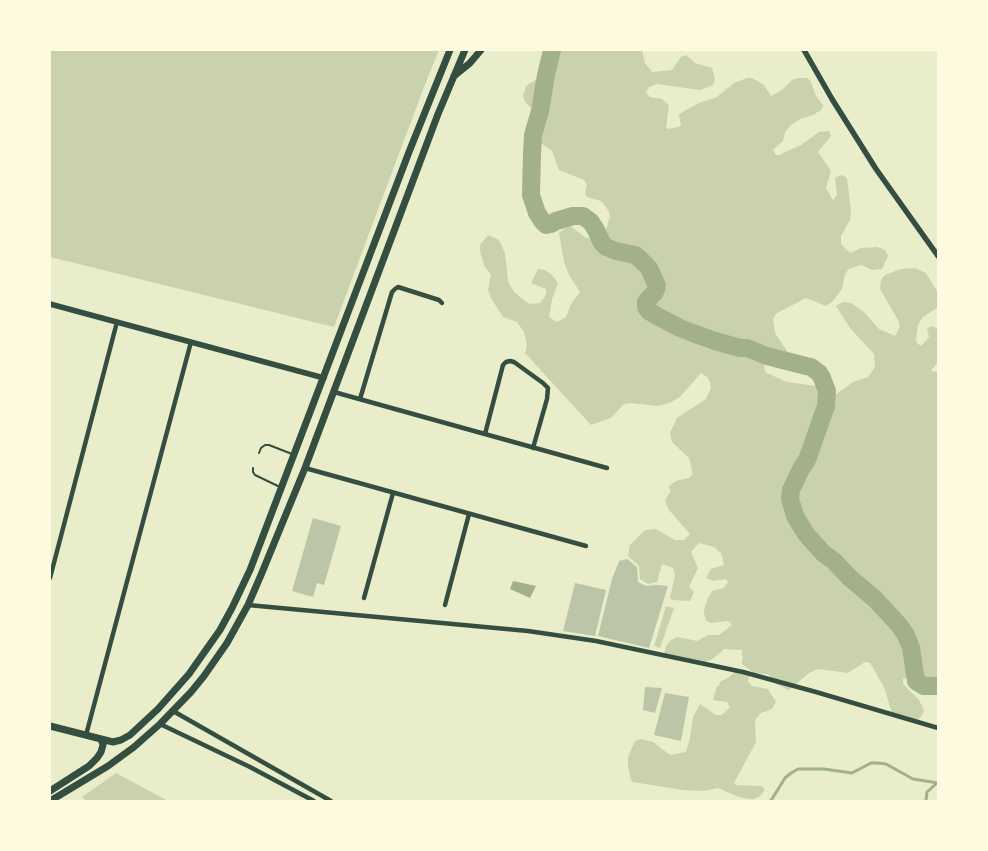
<!DOCTYPE html>
<style>
body{margin:0}
#map{position:relative;width:988px;height:851px;overflow:hidden;background:#e9edc9;font-family:"DejaVu Sans",sans-serif}
canvas{display:block}
.frame{position:absolute;inset:0;border:51px solid #fefae0;pointer-events:none}
</style>
<div id="map">
<canvas width="988" height="851"></canvas>
<div class="frame"></div>
</div>
<script>
const ctx = document.querySelector('canvas').getContext('2d');
ctx.lineJoin = 'round';
function paint(path, color) { ctx.fillStyle = color; ctx.fill(path, 'evenodd'); }
const poly = rows => new Path2D(rows.map(r => 'M' + r).join(''));
function trace(path, color, width, dash) { ctx.strokeStyle = color; ctx.lineWidth = width; ctx.lineCap = dash ? 'butt' : 'round'; ctx.setLineDash(dash || []); ctx.stroke(path); }
paint(poly([
 [50,50,439,50,424,87,334,327,50,257],
 [559,50,642,50,645,63,652,72,672,70,681,57,686,55,695,63,712,68,715,79,713,85,700,90,657,84,649,87,646,92,650,97,662,99,669,105,666,128,669,129,681,126,679,114,699,103,717,97,734,83,747,78,752,78,764,85,771,96,782,90,792,80,799,78,807,78,810,80,812,85,816,96,823,105,823,107,821,110,813,115,800,119,791,125,785,132,783,141,773,150,776,155,779,155,801,145,819,132,829,131,831,136,818,152,831,171,826,188,833,200,837,195,835,178,842,175,847,178,851,210,850,220,841,236,841,244,850,253,861,248,877,247,885,250,888,256,882,269,872,270,861,265,849,269,845,274,842,289,833,301,826,306,806,298,777,313,773,319,775,333,791,357,764,363,765,371,767,373,787,382,816,386,826,394,834,396,853,382,868,377,875,367,874,354,850,328,836,306,843,302,851,303,864,312,879,329,895,336,900,326,898,320,880,289,881,280,885,275,901,269,915,268,926,273,938,293,938,307,922,318,918,325,916,340,917,343,921,346,929,337,927,329,931,326,938,329,938,362,931,371,938,372,938,686,914,679,908,678,903,679,903,684,919,700,922,706,924,711,922,715,918,720,908,721,902,720,892,713,884,687,870,663,865,662,848,673,818,669,809,673,789,690,776,684,768,674,754,673,742,664,742,661,743,659,742,655,742,650,724,649,713,659,703,663,664,654,666,646,671,640,678,637,697,641,708,635,719,635,732,625,728,621,710,623,706,620,704,614,704,610,707,600,712,591,724,588,728,582,726,579,714,581,706,578,711,569,724,565,721,553,714,547,699,543,691,552,698,568,689,587,694,592,690,601,672,600,670,598,675,575,673,568,662,564,657,582,648,584,640,579,639,566,628,556,630,545,645,530,656,529,675,540,684,540,690,534,669,510,665,501,671,490,669,488,670,485,676,481,689,478,693,474,689,458,672,442,670,433,677,418,706,399,711,388,710,382,707,377,701,373,680,397,669,403,658,406,630,403,625,404,623,405,611,418,591,425,525,353,527,346,524,332,517,322,503,317,491,298,488,290,491,275,484,265,480,251,480,245,488,235,499,240,505,253,508,281,514,292,529,304,540,303,546,295,546,289,531,283,538,269,545,270,552,275,558,283,552,299,549,317,557,322,566,317,571,304,580,292,569,275,564,262,559,233,569,225,586,238,598,239,605,232,610,217,609,211,601,201,587,197,585,193,587,185,584,180,559,170,552,151,538,141,535,131,539,115,525,102,523,96,526,86,540,77,552,78,556,68],
 [666,606,674,608,660,648,654,646],
 [739,669,744,671,749,675,748,681,752,686,768,689,776,702,772,709,761,713,755,720,756,742,734,783,736,785,761,786,764,788,764,791,760,796,754,799,749,799,739,797,718,788,704,791,683,790,633,782,631,780,628,766,628,757,635,741,641,739,653,742,670,755,686,752,690,738,693,717,700,704,716,715,722,715,730,707,727,702,713,700,717,686,719,686,720,682,729,677],
 [116,773,168,801,87,801,82,797]
]), '#cad2ad');
paint(poly([
 [513,581,536,586,530,598,510,589]
]), '#a3b18a');
trace(poly([
 [770,801,772,799,785,778,791,773,798,769,824,769,852,773,871,763,877,763,886,764,913,779,938,783],
 [926,801,927,792,937,783]
]), '#a3b18a', 3);
trace(poly([
 [552,50,546,75,540,111,533,135,532,154,531,195,537,213,543,222,546,225,551,224,556,221,573,216,583,216,591,222,596,230,602,243,606,247,616,251,635,255,639,258,649,268,657,286,655,292,646,302,646,307,649,311,657,316,680,328,690,332,715,341,740,348,747,348,767,356,806,366,811,367,819,373,822,378,827,391,826,406,807,460,801,469,791,490,790,499,795,516,806,534,823,553,835,562,850,578,875,599,899,625,906,635,911,648,916,681,924,686,938,686]
]), '#a3b18a', 18);
paint(poly([
 [313,518,341,526,324,585,317,583,313,597,292,591],
 [627,559,637,567,638,582,646,586,656,585,668,586,649,648,598,636,612,579,619,561],
 [575,583,606,590,595,636,563,631],
 [645,687,662,688,655,713,643,710],
 [665,693,689,697,681,741,654,735]
]), '#bcc5a7');
trace(poly([
 [259,453,261,448,265,445,269,445,292,454],
 [253,468,253,472,255,475,280,487]
]), '#344e41', 2);
trace(poly([
 [334,392,607,468],
 [360,399,392,292,395,289,398,287,439,300,442,303],
 [485,434,503,365,506,362,510,361,514,362,543,383,548,388,547,399,533,448],
 [305,468,586,546],
 [50,578,117,322],
 [364,598,393,493],
 [248,605,528,631,596,641,743,672,816,692,938,728],
 [445,605,469,514],
 [173,711,331,801],
 [160,724,250,767,314,801],
 [86,735,191,342]
]), '#344e41', 4.5);
trace(poly([
 [804,50,832,99,876,169,938,256],
 [50,304,324,378]
]), '#344e41', 5.5);
trace(poly([
 [454,76,470,63,481,50],
 [50,726,113,742,121,740,130,735,158,709,189,674,220,630,232,608,250,570,409,152,450,50],
 [50,791,89,766,97,758,101,752,103,745,101,739],
 [50,801,108,766,134,747,160,724,191,692,204,676,227,643,248,605,261,575,305,468,438,114,465,50]
]), '#344e41', 7);
</script>
